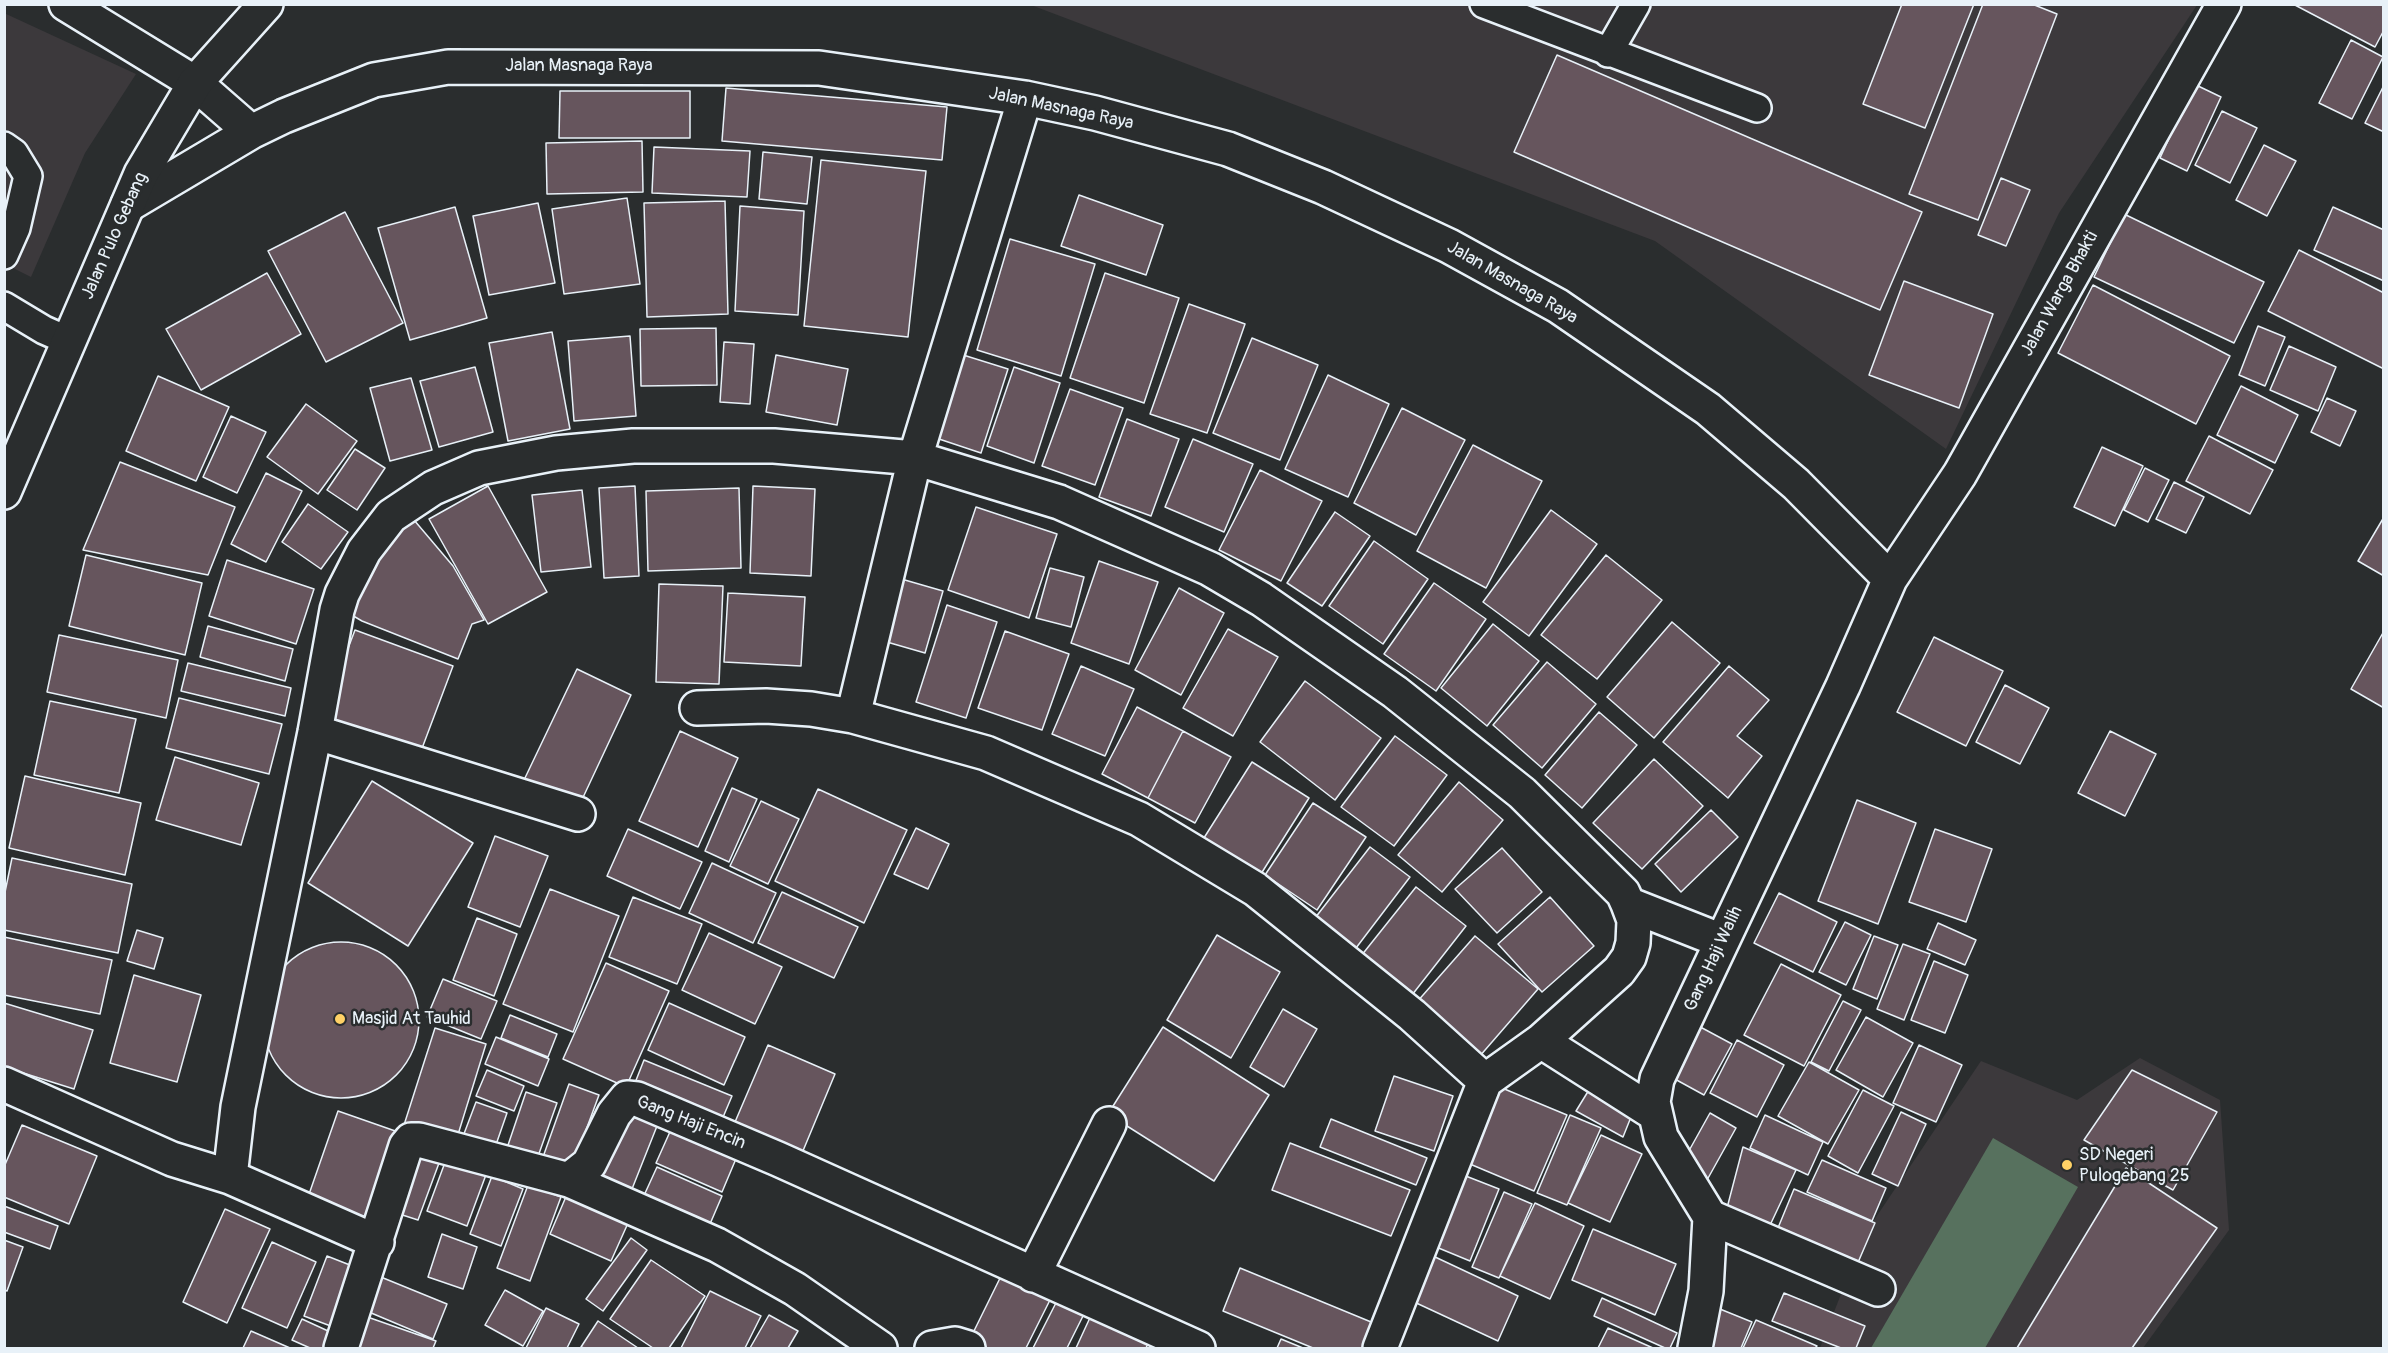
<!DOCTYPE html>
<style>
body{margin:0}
#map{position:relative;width:2388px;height:1353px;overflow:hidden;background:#2a2d2e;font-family:Pangolin,sans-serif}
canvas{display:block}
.frame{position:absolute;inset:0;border:6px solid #e8f1f8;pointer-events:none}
</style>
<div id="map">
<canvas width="2388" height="1353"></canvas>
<div class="frame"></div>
</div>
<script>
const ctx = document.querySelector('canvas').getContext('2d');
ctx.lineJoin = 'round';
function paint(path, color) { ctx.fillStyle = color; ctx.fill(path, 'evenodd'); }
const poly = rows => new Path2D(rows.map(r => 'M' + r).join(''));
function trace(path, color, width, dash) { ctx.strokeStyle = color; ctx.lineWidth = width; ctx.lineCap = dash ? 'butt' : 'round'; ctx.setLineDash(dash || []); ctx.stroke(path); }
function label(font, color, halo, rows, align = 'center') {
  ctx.font = font + ' Pangolin,sans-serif'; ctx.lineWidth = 5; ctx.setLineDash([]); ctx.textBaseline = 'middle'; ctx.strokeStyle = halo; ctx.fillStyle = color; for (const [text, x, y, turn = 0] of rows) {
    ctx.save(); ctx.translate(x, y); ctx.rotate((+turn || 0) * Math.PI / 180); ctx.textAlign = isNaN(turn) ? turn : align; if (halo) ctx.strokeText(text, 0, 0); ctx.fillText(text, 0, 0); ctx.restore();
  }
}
paint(poly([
 [1031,5,2197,5,2059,213,1946,449,1655,241],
 [4,13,136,74,85,153,31,277,5,264],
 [2140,1058,2220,1100,2229,1230,2143,1348,1820,1348,1864,1235,1981,1061,2077,1100]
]), '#3c393c');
paint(poly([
 [1993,1138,2078,1187,1985,1348,1871,1348]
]), '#57715e');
const building = poly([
 [1902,4,1974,4,1925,128,1863,104,1902,4],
 [1983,4,2032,4,2057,14,1978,220,1909,194,1983,4],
 [2293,4,2380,4,2384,6,2384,30,2375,47,2293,4],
 [2351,40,2383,57,2352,119,2319,103,2351,40],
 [1557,55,1922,212,1880,310,1514,152,1557,55],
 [2194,84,2221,97,2187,171,2160,158,2194,84],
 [2384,85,2384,132,2365,123,2384,85],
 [726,88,947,107,942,160,722,141,726,88],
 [560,91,690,91,690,138,559,138,560,91],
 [2222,111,2257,128,2230,183,2195,165,2222,111],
 [642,141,643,192,547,194,546,143,642,141],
 [2264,145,2296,161,2267,216,2236,200,2264,145],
 [654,147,750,151,747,197,652,193,654,147],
 [763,152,812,157,807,204,759,199,763,152],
 [821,160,926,171,908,337,804,326,821,160],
 [2001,178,2030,190,2006,246,1978,235,2001,178],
 [1079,195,1163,225,1146,275,1061,246,1079,195],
 [627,198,640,284,564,294,552,209,627,198],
 [725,201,728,314,647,317,644,203,725,201],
 [538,203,555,283,489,295,473,216,538,203],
 [740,206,804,211,798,315,735,311,740,206],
 [455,207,487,318,410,340,378,228,455,207],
 [2333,207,2384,230,2384,281,2314,250,2333,207],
 [345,212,403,323,326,362,268,251,345,212],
 [2124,214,2264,282,2234,343,2094,277,2124,214],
 [1010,239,1095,264,1061,376,977,350,1010,239],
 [2299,250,2384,293,2384,369,2268,311,2299,250],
 [267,273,301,334,201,390,166,329,267,273],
 [1105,273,1179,298,1144,403,1070,378,1105,273],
 [1904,281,1993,314,1959,408,1869,375,1904,281],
 [2093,285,2230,356,2196,424,2058,353,2093,285],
 [1189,304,1245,324,1207,433,1150,414,1189,304],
 [2258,326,2285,337,2265,386,2239,375,2258,326],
 [716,328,717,385,641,386,640,329,716,328],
 [552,332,570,429,508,441,489,343,552,332],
 [630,336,636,416,574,421,568,341,630,336],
 [1252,338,1318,365,1280,460,1213,433,1252,338],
 [724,342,754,344,750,404,720,402,724,342],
 [2289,346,2336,367,2318,411,2270,390,2289,346],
 [960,354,1008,369,981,453,933,437,960,354],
 [776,355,848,369,837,425,766,412,776,355],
 [475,367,493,432,439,447,420,381,475,367],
 [1014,367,1060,383,1034,463,987,446,1014,367],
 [1328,375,1389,404,1348,497,1285,469,1328,375],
 [158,376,229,407,196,481,126,451,158,376],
 [411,378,432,450,390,461,370,388,411,378],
 [2241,386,2298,415,2275,463,2217,435,2241,386],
 [1070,389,1123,408,1095,485,1042,466,1070,389],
 [2327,398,2356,411,2340,446,2311,432,2327,398],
 [306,404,357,441,318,494,267,457,306,404],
 [1402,408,1465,440,1416,535,1354,503,1402,408],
 [231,416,266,432,237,493,203,477,231,416],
 [1127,419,1179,439,1151,516,1099,497,1127,419],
 [2209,436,2273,470,2250,514,2186,481,2209,436],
 [1193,439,1253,464,1224,532,1165,507,1193,439],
 [1473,445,1542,481,1486,588,1417,551,1473,445],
 [2102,447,2143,466,2115,526,2074,507,2102,447],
 [355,449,385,468,357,510,327,490,355,449],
 [120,462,235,507,208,575,83,550,120,462],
 [2145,468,2169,480,2148,522,2124,510,2145,468],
 [1260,470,1322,501,1281,581,1219,550,1260,470],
 [266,473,302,491,266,562,231,544,266,473],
 [2174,482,2204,497,2186,533,2156,519,2174,482],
 [488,486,547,592,488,624,429,519,488,486],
 [635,486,639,576,604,578,599,488,635,486],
 [753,486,815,489,811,576,750,573,753,486],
 [739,488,741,568,648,571,646,491,739,488],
 [582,490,591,567,541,572,532,495,582,490],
 [308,504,348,532,321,569,282,542,308,504],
 [976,507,1057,534,1029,618,948,590,976,507],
 [1551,510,1597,544,1529,636,1483,602,1551,510],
 [1335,512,1370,536,1322,606,1287,583,1335,512],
 [2384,517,2384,576,2358,561,2384,517],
 [414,520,453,566,484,620,472,624,458,659,362,621,338,607,374,546,414,520],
 [1374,541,1428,579,1383,644,1329,606,1374,541],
 [86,555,202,583,185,655,69,626,86,555],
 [1606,555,1662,600,1597,679,1541,635,1606,555],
 [227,560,314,589,296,644,209,616,227,560],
 [1099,561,1158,582,1129,664,1071,643,1099,561],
 [1050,568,1084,577,1071,627,1036,618,1050,568],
 [891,576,943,591,925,653,873,638,891,576],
 [1434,583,1486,619,1436,691,1384,654,1434,583],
 [659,584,723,586,719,684,656,682,659,584],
 [1179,588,1224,613,1181,695,1135,670,1179,588],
 [728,593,805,597,801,666,724,662,728,593],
 [947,605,997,622,966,718,916,702,947,605],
 [1672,622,1720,663,1654,738,1607,697,1672,622],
 [1493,624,1539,661,1487,726,1441,688,1493,624],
 [208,626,293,649,285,681,200,657,208,626],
 [1228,629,1278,657,1233,736,1183,708,1228,629],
 [355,630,453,666,418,759,320,722,355,630],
 [1005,631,1069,654,1042,730,978,708,1005,631],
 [2384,631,2384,708,2351,689,2384,631],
 [59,635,178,660,166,718,47,692,59,635],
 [1934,637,2003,671,1966,746,1897,712,1934,637],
 [1547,662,1596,704,1542,768,1493,725,1547,662],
 [188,663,291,688,285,716,181,691,188,663],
 [1081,666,1134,689,1105,756,1052,734,1081,666],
 [1729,666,1769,700,1737,736,1762,756,1728,798,1663,742,1729,666],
 [577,669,631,695,579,806,524,780,577,669],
 [1305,681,1381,738,1335,800,1260,742,1305,681],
 [2005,685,2049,708,2020,764,1976,742,2005,685],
 [179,698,282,724,269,774,166,748,179,698],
 [50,701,136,719,119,793,34,775,50,701],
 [1137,707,1183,731,1148,798,1102,774,1137,707],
 [1599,712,1637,745,1582,808,1545,775,1599,712],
 [680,731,738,758,698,847,639,821,680,731],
 [1183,731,1231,757,1195,823,1148,798,1183,731],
 [2110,731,2156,754,2125,816,2078,793,2110,731],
 [1395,736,1447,775,1394,846,1341,807,1395,736],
 [175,757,259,783,241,845,156,820,175,757],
 [1654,759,1703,806,1642,869,1593,823,1654,759],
 [1252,762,1309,798,1259,877,1202,841,1252,762],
 [25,776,141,803,125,875,9,848,25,776],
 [372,781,473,843,408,946,308,883,372,781],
 [1459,782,1503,820,1442,892,1398,855,1459,782],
 [732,788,757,799,729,862,705,851,732,788],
 [818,789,907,830,864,923,775,881,818,789],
 [1857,800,1916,823,1878,924,1818,901,1857,800],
 [761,801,799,819,768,884,730,866,761,801],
 [1313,803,1366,837,1317,910,1265,875,1313,803],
 [1711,810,1738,837,1681,892,1655,864,1711,810],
 [916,828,949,844,928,889,894,874,916,828],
 [628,829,702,862,680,909,607,876,628,829],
 [1935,829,1992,849,1966,922,1909,902,1935,829],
 [495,836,548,856,520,927,468,907,495,836],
 [1370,847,1410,877,1356,948,1315,918,1370,847],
 [1502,848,1542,892,1497,933,1455,889,1502,848],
 [12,858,132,884,118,953,4,930,4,897,12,858],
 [712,863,776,893,753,943,689,913,712,863],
 [1416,887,1466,926,1412,995,1361,956,1416,887],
 [550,889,619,916,573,1032,503,1004,550,889],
 [782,892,858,927,834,978,758,943,782,892],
 [1779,893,1837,922,1813,972,1754,943,1779,893],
 [633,897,702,924,677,984,609,957,633,897],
 [1550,897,1594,946,1542,992,1498,944,1550,897],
 [477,918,517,934,494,996,453,980,477,918],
 [1845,922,1871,935,1846,985,1819,972,1845,922],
 [1938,923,1976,940,1965,965,1927,949,1938,923],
 [137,930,163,938,154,969,127,961,137,930],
 [709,933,782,967,755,1024,682,990,709,933],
 [1217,935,1280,972,1231,1058,1167,1020,1217,935],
 [1475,936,1538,989,1479,1057,1416,1003,1475,936],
 [1874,936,1898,945,1877,999,1853,989,1874,936],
 [4,937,112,960,100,1014,4,995,4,937],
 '263 1020a78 78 0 1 1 156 0a78 78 0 1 1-156 0Z',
 [1903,944,1930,954,1904,1020,1877,1009,1903,944],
 [1934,961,1968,975,1945,1033,1911,1020,1934,961],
 [606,963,669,991,626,1087,563,1059,606,963],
 [1781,964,1841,995,1804,1066,1744,1035,1781,964],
 [134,975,201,995,177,1082,110,1063,134,975],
 [443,979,497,1001,481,1039,427,1017,443,979],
 [1843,1001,1861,1010,1829,1071,1811,1062,1843,1001],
 [4,1003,93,1030,74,1089,4,1067,4,1003],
 [669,1003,745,1037,724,1085,648,1050,669,1003],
 [1283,1009,1317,1029,1284,1087,1250,1067,1283,1009],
 [510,1015,557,1034,548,1057,501,1038,510,1015],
 [1866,1017,1913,1043,1883,1097,1836,1070,1866,1017],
 [1691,1022,1732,1044,1704,1095,1662,1072,1691,1022],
 [1163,1027,1269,1095,1214,1181,1108,1114,1163,1027],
 [435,1028,486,1044,456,1141,404,1125,435,1028],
 [496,1037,549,1059,538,1086,485,1064,496,1037],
 [1737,1040,1784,1065,1757,1117,1710,1093,1737,1040],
 [768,1045,835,1074,800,1158,732,1129,768,1045],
 [1919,1045,1962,1065,1936,1122,1893,1103,1919,1045],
 [644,1060,732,1096,718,1129,631,1093,644,1060],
 [1809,1062,1859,1090,1828,1144,1778,1116,1809,1062],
 [487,1070,524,1086,514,1111,476,1096,487,1070],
 [2132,1070,2217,1112,2173,1190,2084,1140,2132,1070],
 [1394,1076,1453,1096,1434,1151,1375,1131,1394,1076],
 [1490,1083,1567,1115,1534,1191,1458,1159,1490,1083],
 [569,1084,599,1095,572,1168,543,1157,569,1084],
 [1592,1085,1633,1112,1623,1137,1576,1111,1592,1085],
 [1863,1090,1894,1106,1858,1173,1828,1156,1863,1090],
 [526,1092,557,1103,536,1162,506,1151,526,1092],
 [476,1102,507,1113,491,1159,459,1147,476,1102],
 [623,1106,659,1121,630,1194,594,1180,623,1106],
 [338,1111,401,1133,369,1222,307,1200,338,1111],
 [1901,1112,1926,1124,1898,1186,1872,1174,1901,1112],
 [1710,1113,1736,1128,1707,1180,1681,1165,1710,1113],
 [1570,1115,1601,1128,1567,1205,1537,1193,1570,1115],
 [1765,1115,1823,1142,1808,1175,1750,1148,1765,1115],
 [1331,1119,1427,1158,1416,1185,1320,1147,1331,1119],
 [22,1125,97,1156,69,1224,4,1197,4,1167,22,1125],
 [673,1125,738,1154,722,1192,656,1163,673,1125],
 [1601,1135,1642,1154,1610,1222,1568,1203,1601,1135],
 [1290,1143,1410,1190,1391,1236,1272,1190,1290,1143],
 [414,1145,442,1155,418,1220,390,1211,414,1145],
 [1743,1147,1796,1170,1764,1238,1727,1208,1743,1147],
 [447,1157,487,1172,467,1226,427,1211,447,1157],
 [1822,1160,1886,1188,1872,1221,1807,1192,1822,1160],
 [657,1167,722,1196,707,1231,641,1202,657,1167],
 [2126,1168,2217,1228,2132,1348,2017,1348,2126,1168],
 [1453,1171,1499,1189,1470,1261,1424,1242,1453,1171],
 [492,1176,523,1189,501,1246,470,1234,492,1176],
 [528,1185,561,1197,530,1281,497,1268,528,1185],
 [571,1185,633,1212,611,1261,550,1234,571,1185],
 [1794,1189,1875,1223,1853,1274,1773,1240,1794,1189],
 [1504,1192,1532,1204,1499,1278,1472,1267,1504,1192],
 [1535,1203,1584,1226,1550,1299,1500,1276,1535,1203],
 [4,1206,58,1226,50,1249,4,1232,4,1206],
 [225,1209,270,1229,227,1323,183,1302,225,1209],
 [1593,1229,1676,1264,1655,1315,1572,1280,1593,1229],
 [442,1234,477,1247,463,1289,428,1277,442,1234],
 [631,1238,647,1250,603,1311,586,1299,631,1238],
 [4,1240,23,1247,7,1291,4,1290,4,1240],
 [272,1242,316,1262,287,1328,242,1308,272,1242],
 [327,1256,360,1269,336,1328,304,1316,327,1256],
 [1433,1256,1518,1296,1498,1341,1412,1301,1433,1256],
 [651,1260,705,1296,669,1348,653,1348,610,1319,651,1260],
 [1006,1266,1055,1290,1026,1348,985,1348,969,1341,1006,1266],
 [1240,1268,1376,1324,1366,1348,1313,1348,1223,1311,1240,1268],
 [371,1273,447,1304,433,1339,357,1307,371,1273],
 [505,1290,543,1311,523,1346,485,1325,505,1290],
 [710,1291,761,1316,745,1348,681,1348,710,1291],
 [1062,1291,1089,1304,1067,1348,1033,1348,1062,1291],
 [1784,1293,1865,1326,1856,1348,1841,1348,1772,1321,1784,1293],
 [1602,1298,1677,1333,1670,1348,1665,1348,1594,1316,1602,1298],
 [1715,1307,1752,1322,1741,1348,1700,1348,1715,1307],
 [546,1308,579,1324,567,1348,526,1348,546,1308],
 [1094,1309,1152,1335,1146,1348,1076,1348,1094,1309],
 [356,1313,436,1341,433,1348,343,1348,356,1313],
 [769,1315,798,1331,788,1348,750,1348,769,1315],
 [302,1319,339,1336,334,1348,310,1348,292,1340,302,1319],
 [1756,1320,1817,1346,1815,1348,1743,1348,1756,1320],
 [598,1321,638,1348,584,1348,581,1347,598,1321],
 [1608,1328,1653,1348,1598,1348,1608,1328],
 [251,1331,290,1348,243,1348,251,1331],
 [1281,1339,1303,1348,1277,1348,1281,1339]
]);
paint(building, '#66555d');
trace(building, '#e8f1f8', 1.5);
const lane = poly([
 [1484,4,1757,108],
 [1608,53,1636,4],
 [4,146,14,153,28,176,16,228,4,255],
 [4,306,44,330,69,341]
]);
const street = poly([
 [66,4,195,83,251,132],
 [128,205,251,132,284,116,374,80,448,67,819,68,1025,98,1095,113,1228,149,1323,187,1449,246,1558,306,1708,409,1796,484,1890,579],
 [697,708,766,706,811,709,853,716,986,753,1139,819,1255,889,1412,1015,1485,1081],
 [853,716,915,458,1025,98],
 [315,732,578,814],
 [1628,904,1722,941],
 [1541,1041,1654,1113],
 [4,1084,172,1159,230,1177,238,1107,315,732,337,610,342,594,364,551,391,516,433,488,479,468,556,453,633,446,774,446,915,458,1059,502,1210,569,1261,599,1395,692,1522,793,1623,893,1628,904,1634,920,1633,943,1629,957,1619,971,1541,1041,1485,1081,1380,1348],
 [230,1177,377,1242],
 [569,1180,717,1245,795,1289,880,1348],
 [1710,1217,1878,1289],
 [1033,1275,1109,1124],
 [341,1348,406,1146,411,1140,419,1140,569,1180,589,1164,614,1114,627,1098,637,1099,778,1159,1198,1348],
 [932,1348,955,1344,968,1348],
 [1695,1348,1706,1291,1710,1217,1661,1137,1653,1102,1657,1079,1843,686,1890,579,1960,474,2224,4]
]);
const secondary = poly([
 [4,492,141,174,195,83,266,4]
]);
trace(lane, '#e8f1f8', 32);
trace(street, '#e8f1f8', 38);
trace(secondary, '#e8f1f8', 38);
trace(lane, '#2a2d2e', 27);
trace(street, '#2a2d2e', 33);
trace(secondary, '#2a2d2e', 33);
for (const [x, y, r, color] of [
 [340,1019,6,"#ffd166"],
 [2067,1165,6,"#ffd166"]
]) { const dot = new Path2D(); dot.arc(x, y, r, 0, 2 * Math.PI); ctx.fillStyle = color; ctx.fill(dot); trace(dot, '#2a2d2e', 2); }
label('18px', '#e8f1f8', '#2a2d2e', [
 ["Jalan Masnaga Raya",579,66],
 ["Jalan Masnaga Raya",1061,109,12],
 ["Jalan Pulo Gebang",115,236,-66],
 ["Jalan Masnaga Raya",1512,283,30],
 ["Jalan Warga Bhakti",2060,294,-61],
 ["Gang Haji Walih",1714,959,-65],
 ["Gang Haji Encin",691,1123,22]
]);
label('18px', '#e8f1f8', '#2a2d2e', [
 ["Masjid At Tauhid",352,1019],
 ["SD Negeri",2079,1155],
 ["Pulogebang 25",2079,1176]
], 'left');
</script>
